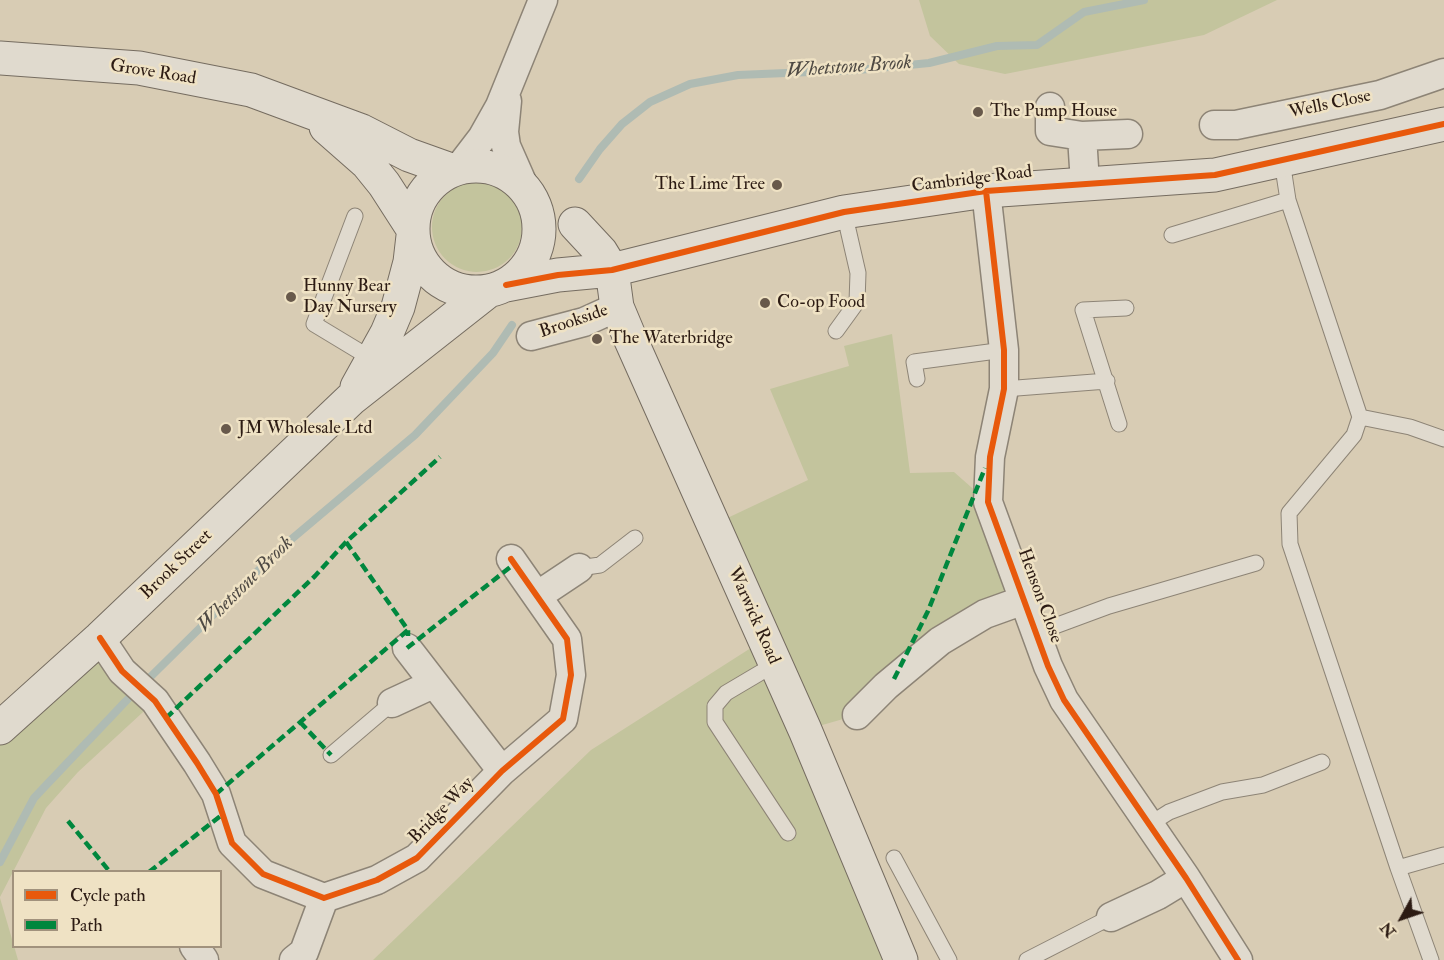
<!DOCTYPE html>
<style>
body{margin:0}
#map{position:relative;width:1444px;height:960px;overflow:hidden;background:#d8ccb4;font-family:"IM FELL Double Pica",serif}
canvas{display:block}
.legend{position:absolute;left:12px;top:870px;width:210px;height:78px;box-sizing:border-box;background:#efe2c4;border:2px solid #a1927d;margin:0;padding:8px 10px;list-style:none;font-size:18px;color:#2c1b13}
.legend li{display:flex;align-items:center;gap:12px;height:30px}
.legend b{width:30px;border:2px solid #a1927d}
.north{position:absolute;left:1372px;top:888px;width:60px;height:60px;-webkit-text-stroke:4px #efe2c4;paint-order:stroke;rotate:230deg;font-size:16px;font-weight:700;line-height:24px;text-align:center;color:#2c1b13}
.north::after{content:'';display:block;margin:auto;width:21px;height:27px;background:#2c1b13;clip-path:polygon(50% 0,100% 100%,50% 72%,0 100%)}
</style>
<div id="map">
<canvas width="1444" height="960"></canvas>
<ul class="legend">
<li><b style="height:8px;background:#e8590c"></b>Cycle path</li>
<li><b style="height:8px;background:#00873e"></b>Path</li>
</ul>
<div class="north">N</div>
</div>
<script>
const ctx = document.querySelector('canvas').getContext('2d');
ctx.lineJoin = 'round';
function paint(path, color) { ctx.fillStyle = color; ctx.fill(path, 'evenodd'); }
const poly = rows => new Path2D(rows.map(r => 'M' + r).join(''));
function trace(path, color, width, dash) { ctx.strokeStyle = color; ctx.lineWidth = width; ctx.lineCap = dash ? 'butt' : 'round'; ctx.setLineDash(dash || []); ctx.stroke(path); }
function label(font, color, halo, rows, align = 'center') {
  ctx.font = font + ' "IM FELL Double Pica",serif'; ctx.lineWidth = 5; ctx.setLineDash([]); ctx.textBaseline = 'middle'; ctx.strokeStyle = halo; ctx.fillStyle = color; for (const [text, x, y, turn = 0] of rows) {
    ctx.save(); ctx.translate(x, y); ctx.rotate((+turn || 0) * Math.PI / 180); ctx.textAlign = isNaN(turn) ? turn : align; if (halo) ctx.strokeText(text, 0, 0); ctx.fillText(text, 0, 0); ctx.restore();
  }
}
paint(poly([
 [919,0,1277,0,1204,35,1005,74,959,64,930,36],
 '432 227a45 45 0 1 1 90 0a45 45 0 1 1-90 0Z',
 [892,334,910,473,954,472,988,502,1024,600,857,715,805,730,721,521,808,480,770,389,849,366,844,346],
 [100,638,155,701,78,772,46,808,0,897,0,728],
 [754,646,890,960,373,960,591,750],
 [0,898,14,946,18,960,0,960]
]), '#c3c49d');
trace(poly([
 [579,179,600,149,622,124,650,102,690,84,738,75,858,70,929,63,997,46,1037,45,1084,12,1144,0],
 [0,862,34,798,125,702,281,548,415,435,493,353,512,325]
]), '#afbbb3', 8);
const lane = poly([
 [1282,161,1288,200,1360,417,1410,427,1444,439],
 [355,216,314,324,372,359],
 [1172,235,1288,200],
 [836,331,857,302,858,273,844,212],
 [917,379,914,362,1004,350],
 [1004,389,1107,381],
 [1360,417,1354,435,1289,513,1290,544,1398,868,1431,960],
 [1119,424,1083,310,1126,308],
 [579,568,600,565,635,538],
 [1036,633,1109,606,1256,563],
 [775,664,726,693,715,706,715,722,788,833],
 [331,755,392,703],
 [1150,824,1169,812,1222,792,1263,785,1322,762],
 [894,858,949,960],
 [1398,868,1444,855],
 [1027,960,1111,917]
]);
const street = poly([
 [507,101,504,132,506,146,525,189],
 [1050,107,1050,131,1082,136,1085,183],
 [1214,125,1236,125,1380,95,1444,73],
 [1082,136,1128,134],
 [459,168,482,138,500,106,543,0],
 [986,191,1004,350,1004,389,990,457,988,502,1048,666,1064,700,1186,878,1238,960],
 [531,336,584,322,617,307],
 [537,596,579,568],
 [100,638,122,671,155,701,197,763,216,794,232,843,263,874,324,898,377,880,417,858,502,771,563,719,571,675,567,639,511,559],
 [407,648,502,771],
 [392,703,433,684],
 [857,715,886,686,940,641,985,614,1024,600],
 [1111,917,1158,895,1186,878],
 [194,946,204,960],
 [294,960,304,952,324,898]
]);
const secondary = poly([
 [0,58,139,68,251,90,362,131,409,155,451,170],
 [326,127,367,163,384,184,413,229],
 '413 229a63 63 0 1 1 126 0a63 63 0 1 1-126 0Z',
 [575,224,601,252,612,270,617,307,630,338,805,730,901,960],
 [506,285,558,275,612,270,844,212,986,191,1215,175,1444,124],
 [357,387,387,333,398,307,410,262,413,236],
 [0,728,100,638,351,399,487,292]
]);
trace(lane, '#8d8476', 17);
trace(street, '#8d8476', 31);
trace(secondary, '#756c60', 35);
trace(lane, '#e0dace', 15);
trace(street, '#e0dace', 28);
trace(secondary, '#e0dace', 33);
trace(poly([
 [346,542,408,630,408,636],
 [407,648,513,565],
 [894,679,928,611,985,468],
 [166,718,315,576,346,542,440,457],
 [300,722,331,755],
 [216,794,408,630],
 [68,821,110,872],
 [149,872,223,814]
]), '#00873e', 4.5, [9, 4.5]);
trace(poly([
 [986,191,1004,350,1004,389,990,457,988,502,1048,666,1064,700,1186,878,1238,960],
 [506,285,558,275,612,270,844,212,986,191,1215,175,1444,124],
 [100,638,122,671,155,701,197,763,216,794,232,843,263,874,324,898,377,880,417,858,502,771,563,719,571,675,567,639,511,559]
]), '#e8590c', 6);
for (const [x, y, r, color] of [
 [978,112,6,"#68594b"],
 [777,185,6,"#68594b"],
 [291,297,6,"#68594b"],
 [765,303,6,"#68594b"],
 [597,339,6,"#68594b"],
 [226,429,6,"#68594b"]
]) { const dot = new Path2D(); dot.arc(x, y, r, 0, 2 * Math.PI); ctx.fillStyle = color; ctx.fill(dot); trace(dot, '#efe2c4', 2); }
label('18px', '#2c1b13', '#efe2c4', [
 ["Grove Road",153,73,9],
 ["Wells Close",1330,105,-12],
 ["Cambridge Road",972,180,-7],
 ["Brookside",574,322,-19],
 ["Brook Street",177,565,-44],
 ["Henson Close",1039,596,70],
 ["Warwick Road",753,616,66],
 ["Bridge Way",442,811,-46]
]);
label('18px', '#2c1b13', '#efe2c4', [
 ["The Pump House",990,112],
 ["The Lime Tree",765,185,"right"],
 ["Hunny Bear",303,287],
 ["Day Nursery",303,308],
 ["Co-op Food",777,303],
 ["The Waterbridge",609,339],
 ["JM Wholesale Ltd",238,429]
], 'left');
label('italic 20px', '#4e4943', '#efe2c4', [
 ["Whetstone Brook",849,68,-4],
 ["Whetstone Brook",246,585,-45]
]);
</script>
